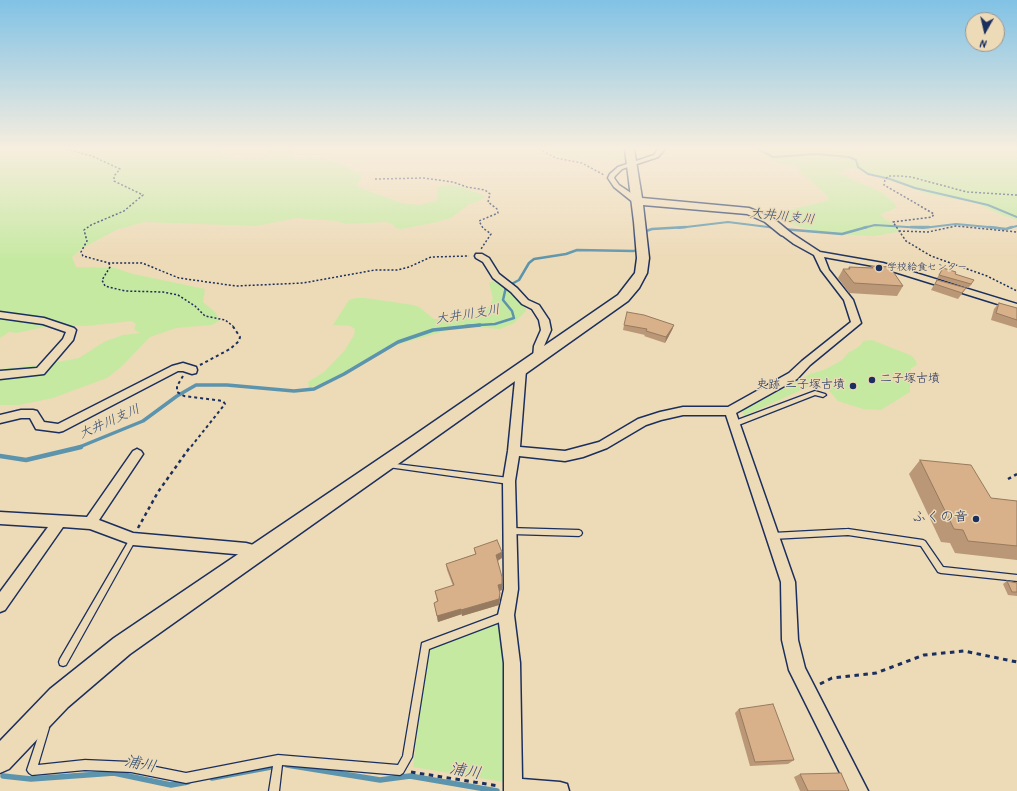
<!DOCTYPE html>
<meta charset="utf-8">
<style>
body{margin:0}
#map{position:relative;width:1017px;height:791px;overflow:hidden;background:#eddab7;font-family:Kalam,sans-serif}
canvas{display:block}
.north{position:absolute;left:965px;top:12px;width:40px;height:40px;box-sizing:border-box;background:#eddab7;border:1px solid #999693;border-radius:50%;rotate:188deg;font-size:11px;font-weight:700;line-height:16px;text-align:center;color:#1b2f5e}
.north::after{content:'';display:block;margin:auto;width:14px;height:18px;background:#1b2f5e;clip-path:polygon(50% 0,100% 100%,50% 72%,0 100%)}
</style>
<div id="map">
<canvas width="1017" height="791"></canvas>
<div class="north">N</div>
</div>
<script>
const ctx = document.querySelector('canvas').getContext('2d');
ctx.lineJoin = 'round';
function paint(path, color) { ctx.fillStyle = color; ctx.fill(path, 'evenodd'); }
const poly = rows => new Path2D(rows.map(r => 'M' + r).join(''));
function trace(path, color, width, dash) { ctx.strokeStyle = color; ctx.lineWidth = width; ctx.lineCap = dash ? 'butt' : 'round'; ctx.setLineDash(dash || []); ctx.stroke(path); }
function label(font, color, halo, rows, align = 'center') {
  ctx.font = font + ' Kalam,"Klee One",sans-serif'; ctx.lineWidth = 3; ctx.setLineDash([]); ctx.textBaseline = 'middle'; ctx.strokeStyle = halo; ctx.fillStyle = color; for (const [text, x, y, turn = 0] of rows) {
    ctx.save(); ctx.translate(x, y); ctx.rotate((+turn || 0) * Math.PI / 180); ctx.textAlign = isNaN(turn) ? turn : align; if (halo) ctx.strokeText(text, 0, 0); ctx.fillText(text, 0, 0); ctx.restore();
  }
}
paint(poly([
 [0,149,219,149,223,154,238,160,261,158,267,154,267,149,292,149,295,159,312,158,327,159,348,167,361,175,361,179,357,185,358,187,401,203,418,205,436,201,438,198,437,187,448,185,454,185,486,196,479,201,469,204,451,218,433,223,401,229,395,228,394,225,387,222,346,224,336,221,297,218,256,226,144,222,116,230,81,249,72,257,76,267,115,268,133,274,205,289,203,302,216,313,219,321,212,325,176,328,150,337,121,367,107,378,53,398,19,405,0,405,0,369,46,364,79,358,104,342,123,335,140,333,134,329,136,324,132,321,86,326,54,325,16,333,9,332,0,338],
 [624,149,626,160,622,161,595,156,574,159,564,157,546,149],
 [1017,149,1017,220,1004,216,976,203,931,195,853,168,837,172,883,193,896,205,896,208,880,214,886,220,900,227,897,232,874,236,831,234,816,232,789,223,784,217,783,214,786,211,829,200,827,195,798,170,799,167,782,164,765,158,759,149],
 [495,280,526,301,526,311,514,323,500,329,474,327,449,330,389,347,345,375,309,388,308,382,324,372,345,350,354,335,355,329,350,326,333,325,349,300,356,298,365,298,413,305,419,307,434,319,452,319,485,313,493,299,489,283],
 [872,340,905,353,912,356,916,361,917,365,911,368,910,373,914,380,910,386,910,392,881,410,863,409,838,401,821,381,744,416,742,411,810,374,826,369,842,360,848,353,860,346,863,341],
 [502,620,505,675,504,782,413,767,428,650,440,642]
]), '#c6e9a2');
trace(poly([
 [758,149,773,157,816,154,849,157,856,160,858,167,868,174,890,179,915,188,988,205,1017,217],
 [678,228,728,222,776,228],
 [863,228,875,225,923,228,956,224,999,228],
 [1009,228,1017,226]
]), '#5c94ad', 2);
trace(poly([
 [770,227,776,228],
 [911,227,929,227],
 [989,227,1006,229,1012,227],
 [782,229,842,234,867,227],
 [646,235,646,231,652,229,686,227],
 [465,326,495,324,514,318,512,311,503,300,506,287,519,280,529,263,534,259,566,254,577,250,634,251,640,248]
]), '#5c94ad', 2.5);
trace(poly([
 [77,448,143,421,177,396,196,385,227,385,294,391,314,389,344,374,398,342,433,330,480,325]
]), '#5c94ad', 3.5);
trace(poly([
 [0,456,26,460,81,447]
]), '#5c94ad', 4.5);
trace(poly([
 [287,765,380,780,410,776,497,791],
 [3,776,31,779,114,773,171,785,188,782],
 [212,778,271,767]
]), '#5c94ad', 5.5);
const lane = poly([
 [815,391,825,394,826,395,823,397,815,395,736,426,732,426,731,424,732,422,815,391],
 [386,463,388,463,509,478,511,479,512,481,511,483,509,484,388,467,386,467,385,465,386,463],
 [511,528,579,530,581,531,582,533,581,535,579,536,511,534,509,533,508,531,509,529,511,528],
 [848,529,923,540,925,541,943,567,1017,575,1017,581,941,573,938,572,921,546,848,535,772,539,770,538,769,536,770,534,772,533,848,529],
 [133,536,135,537,136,539,135,541,66,665,63,666,60,665,59,662,60,659,131,537,133,536],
 [505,612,508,613,509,616,508,619,429,649,412,757,403,773,400,775,282,765,279,791,269,791,273,766,186,783,131,772,85,770,32,775,29,773,27,770,42,725,45,724,48,725,49,728,38,765,85,760,131,762,186,773,278,755,398,765,403,756,422,643,505,612]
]);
const street = poly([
 [658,149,665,149,658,157,622,169,615,176,614,178,619,185,640,199,640,203,634,203,614,187,608,178,610,174,618,167,654,155,658,149],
 [782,231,788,231,820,252,883,263,1017,304,1017,310,879,267,824,257,829,270,853,300,861,323,810,365,797,379,736,413,795,582,798,640,805,668,868,791,849,791,789,670,782,640,781,582,726,415,683,415,661,420,646,425,607,448,583,457,565,461,519,456,515,481,518,589,514,615,520,663,522,779,560,782,567,784,569,791,504,791,504,663,498,615,504,589,503,481,508,451,516,370,517,367,521,366,525,367,526,370,520,447,565,451,599,442,638,419,660,412,683,407,728,407,789,373,802,361,851,322,844,300,821,270,814,255,794,244,782,235,782,231],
 [476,254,482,254,489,258,499,274,517,288,528,300,539,305,549,320,551,330,544,346,542,360,538,361,533,358,534,346,541,330,539,320,532,309,522,304,511,292,493,278,483,262,476,258,475,256,476,254],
 [0,312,44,318,74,328,76,330,73,340,44,374,0,379,0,371,37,368,63,339,66,332,43,324,0,318,0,312],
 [183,363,196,367,197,370,196,373,192,374,183,371,178,371,63,431,59,432,36,429,30,418,21,418,0,423,0,415,21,410,33,410,37,411,44,422,58,424,172,366,183,363],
 [137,449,141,451,143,454,99,520,133,533,246,543,261,547,263,552,261,557,256,558,246,555,133,545,90,529,63,527,5,610,0,612,0,592,48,527,0,524,0,512,87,517,133,451,137,449]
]);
const secondary = poly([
 [625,149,634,149,642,198,749,208,773,218,791,233,789,235,785,236,781,235,765,222,747,214,643,205,649,258,647,273,639,288,628,301,130,654,68,707,9,769,0,773,0,741,50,689,114,638,413,436,618,295,635,273,637,258,634,222,625,149]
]);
trace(lane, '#1b2f5e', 2.5);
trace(street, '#1b2f5e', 3);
trace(secondary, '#1b2f5e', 3);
trace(poly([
 [66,149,92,156,120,169,114,176,114,181,143,195,124,211,91,225,84,230,87,241,81,252,83,256,109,263,142,263,179,278,236,286,303,283,375,270,397,270,409,267,431,257,469,256],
 [539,149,556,158,582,163,604,175],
 [375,179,424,178,453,182,467,187,485,190,490,194,488,202,497,209,498,213,479,221,483,228,491,234,481,249],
 [1017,195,967,192,911,177,900,176,889,176,885,179,884,185,934,214,932,217,893,222,906,241,931,256,987,276,1017,291],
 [899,231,928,232,956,226,1017,232],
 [109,263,110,267,102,280,105,286,125,291,163,292,178,295,195,306,205,316,225,320,233,326]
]), '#1b2f5e', 1.5, [2, 2]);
trace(poly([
 [200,365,230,349,239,341,240,337,232,325],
 [183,376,177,386,177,392,184,396,223,401,225,404,190,448]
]), '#1b2f5e', 2, [3, 3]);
trace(poly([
 [1008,479,1017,474],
 [138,528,158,492,190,447]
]), '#1b2f5e', 2.5, [3.5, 3.5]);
trace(poly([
 [820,684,832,678,876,673,924,655,964,651,1017,662],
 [411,772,499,786]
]), '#1b2f5e', 3, [4.5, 4.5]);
paint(lane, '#eddab7');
paint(street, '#eddab7');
paint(secondary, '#eddab7');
paint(poly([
 [871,266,903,286,897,296,849,293,838,278,843,269,848,269,849,267,870,268],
 [943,268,972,284,968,288,937,278],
 [937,280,966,288,958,299,931,290],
 [999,303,1017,308,1017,328,991,320,994,309],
 [624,325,674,325,672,330,665,343,644,336,645,335,623,330],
 [920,460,991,498,1017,501,1017,560,955,553,950,543,941,542,909,474],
 [474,548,502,558,498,561,502,590,500,591,500,599,499,605,462,616,462,614,438,622,434,603,437,601,435,591,453,586,447,570,446,564,475,554],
 [1007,581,1017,583,1017,596,1008,595,1003,584],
 [739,709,794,760,788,764,750,766,735,713],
 [800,774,849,791,800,791,794,777]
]), '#ba9776');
paint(poly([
 [674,325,672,330,665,343,666,337],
 [502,552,502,558,496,561,496,555],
 [502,583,502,590,498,591,498,585],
 [500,593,500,599,499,605,462,616,461,610],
 [461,609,462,614,438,622,437,616]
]), '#977b60');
const building = poly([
 [871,266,890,267,903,286,854,283,843,269,850,269,849,267,873,268,871,266],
 [943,268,956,272,955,274,974,280,971,284,939,275,943,268],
 [937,280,966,288,962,293,935,284,937,280],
 [999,303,1017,308,1017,320,996,313,999,303],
 [627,312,644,315,674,325,666,337,646,331,647,329,624,325,627,312],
 [920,460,971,465,991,498,1017,501,1017,546,968,541,963,530,954,529,920,460],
 [497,540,502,552,496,555,502,577,502,584,498,585,500,593,499,599,461,610,461,609,437,616,434,603,438,601,435,591,454,585,446,564,476,554,474,548,497,540],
 [1007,581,1017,583,1017,592,1012,592,1007,581],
 [773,704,794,760,755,762,739,709,773,704],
 [841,773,849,791,808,791,800,774,841,773]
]);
paint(building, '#d8b089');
trace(building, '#977b60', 1);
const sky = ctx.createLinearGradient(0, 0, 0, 260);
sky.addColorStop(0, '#81c2e5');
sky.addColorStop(0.57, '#f7eedf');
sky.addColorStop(1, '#f7eedf00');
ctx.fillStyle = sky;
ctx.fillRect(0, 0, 1017, 260);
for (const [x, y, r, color] of [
 [879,268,4,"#1b2f5e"],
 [872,380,4,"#1b2f5e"],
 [853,386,4,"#1b2f5e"],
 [976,519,4,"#1b2f5e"]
]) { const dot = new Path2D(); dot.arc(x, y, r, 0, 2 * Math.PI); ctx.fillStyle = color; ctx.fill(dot); trace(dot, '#eddab7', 1.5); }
label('10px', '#1b2f5e', '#eddab7', [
 ["学校給食センター",887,268]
], 'left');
label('12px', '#1b2f5e', '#eddab7', [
 ["二子塚古墳",880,380],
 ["史跡 二子塚古墳",845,386,"right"]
], 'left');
label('italic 13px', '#2b4872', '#eddab7', [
 ["大井川支川",782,218,6],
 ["大井川支川",468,316,-9],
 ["大井川支川",110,423,-24]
]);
label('14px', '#1b2f5e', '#eddab7', [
 ["ふくの音",968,519]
], 'right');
label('italic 16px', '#2b4872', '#eddab7', [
 ["浦川",140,766,12],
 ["浦川",465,773,10]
]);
</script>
